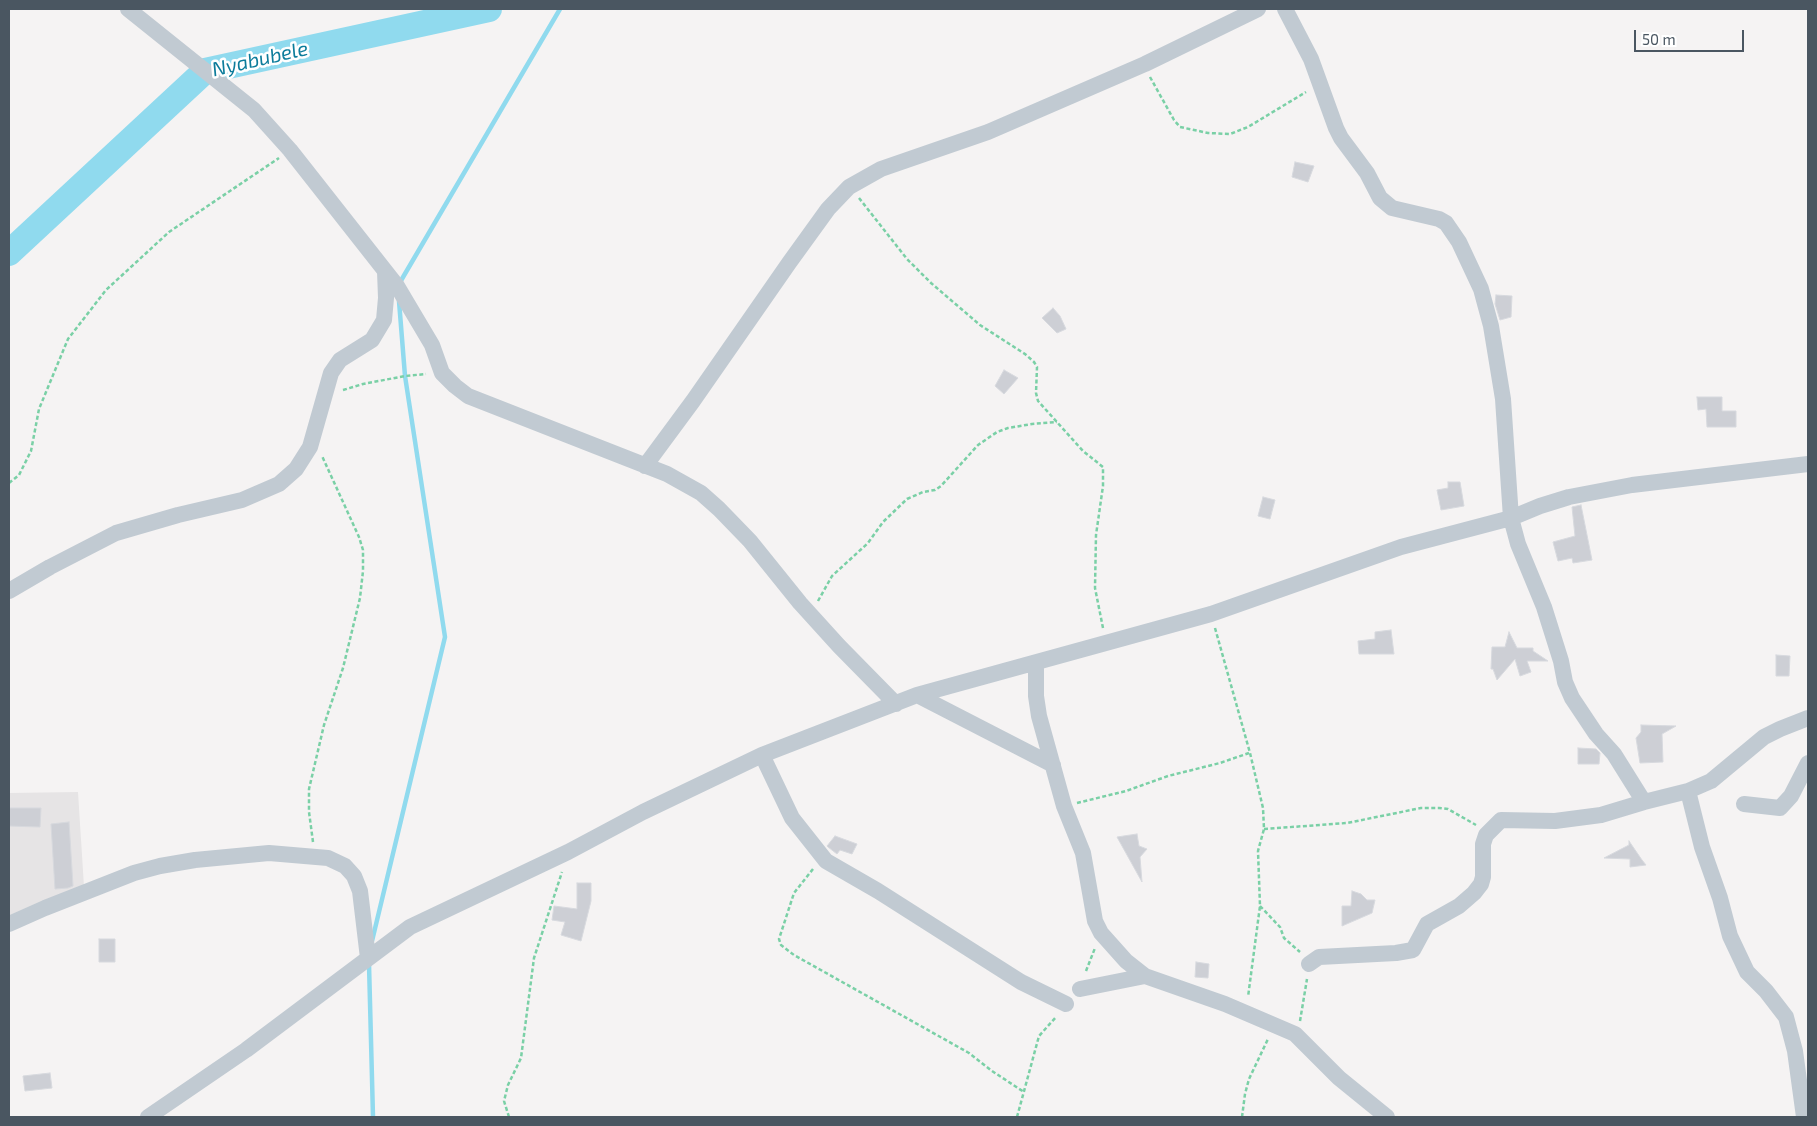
<!DOCTYPE html>
<style>
body{margin:0}
#map{position:relative;width:1817px;height:1126px;overflow:hidden;background:#f5f3f3;font-family:"Exo 2",sans-serif}
canvas{display:block}
.frame{position:absolute;inset:0;border:10px solid #4a5661;pointer-events:none}
.scale{position:absolute;left:1634px;top:30px;width:110px;height:22px;box-sizing:border-box;border:2px solid #4a5661;border-top:0;padding-left:6px;font-size:15px;line-height:18px;white-space:nowrap;color:#4a5661;-webkit-text-stroke:4px #fff;paint-order:stroke}
</style>
<div id="map">
<canvas width="1817" height="1126"></canvas>
<div class="frame"></div>
<div class="scale">50 m</div>
</div>
<script>
const ctx = document.querySelector('canvas').getContext('2d');
ctx.lineJoin = 'round';
function paint(path, color) { ctx.fillStyle = color; ctx.fill(path, 'evenodd'); }
const poly = rows => new Path2D(rows.map(r => 'M' + r).join(''));
function trace(path, color, width, dash) { ctx.strokeStyle = color; ctx.lineWidth = width; ctx.lineCap = dash ? 'butt' : 'round'; ctx.setLineDash(dash || []); ctx.stroke(path); }
function label(font, color, halo, rows, align = 'center') {
  ctx.font = font + ' "Exo 2",sans-serif'; ctx.lineWidth = 5; ctx.setLineDash([]); ctx.textBaseline = 'middle'; ctx.strokeStyle = halo; ctx.fillStyle = color; for (const [text, x, y, turn = 0] of rows) {
    ctx.save(); ctx.translate(x, y); ctx.rotate((+turn || 0) * Math.PI / 180); ctx.textAlign = isNaN(turn) ? turn : align; if (halo) ctx.strokeText(text, 0, 0); ctx.fillText(text, 0, 0); ctx.restore();
  }
}
paint(poly([
 [78,792,84,887,9,919,9,793]
]), '#e6e4e5');
trace(poly([
 [399,284,560,9],
 [372,941,445,637,405,376,399,301],
 [369,964,373,1117]
]), '#90daee', 4.5);
trace(poly([
 [9,253,205,71,489,9]
]), '#90daee', 26);
const building = poly([
 [1295,162,1314,166,1308,182,1292,177,1295,162],
 [1496,295,1512,296,1511,317,1500,320,1495,304,1496,295],
 [1053,308,1060,316,1066,329,1057,333,1042,318,1053,308],
 [1004,370,1018,378,1004,394,995,386,1004,370],
 [1697,397,1722,397,1722,411,1736,411,1736,427,1707,427,1706,409,1698,410,1697,397],
 [1448,482,1460,482,1464,506,1441,510,1437,490,1448,488,1448,482],
 [1263,497,1275,500,1270,519,1258,516,1263,497],
 [1581,505,1592,560,1573,563,1572,558,1558,561,1553,542,1575,536,1572,507,1581,505],
 [1391,630,1394,654,1359,654,1358,641,1375,639,1375,632,1391,630],
 [1509,632,1517,648,1533,648,1533,651,1548,661,1527,661,1531,672,1520,676,1515,659,1497,680,1493,669,1491,669,1492,647,1505,647,1509,632],
 [1776,655,1790,656,1789,676,1776,676,1776,655],
 [1641,725,1676,726,1662,734,1663,762,1640,763,1636,738,1641,732,1641,725],
 [1578,748,1596,749,1600,753,1599,764,1578,764,1578,748],
 [9,808,41,808,40,827,9,826,9,808],
 [69,822,73,886,68,888,55,889,51,824,69,822],
 [1137,834,1139,846,1147,849,1140,857,1142,882,1117,837,1137,834],
 [835,836,857,844,852,854,840,850,837,854,828,847,827,846,835,836],
 [1629,841,1642,860,1646,865,1630,867,1630,859,1604,858,1629,845,1629,841],
 [577,883,591,883,591,901,581,941,561,935,565,922,552,920,554,906,577,909,577,883],
 [1352,891,1361,894,1367,900,1375,900,1372,913,1342,926,1342,906,1351,906,1352,891],
 [99,939,115,939,115,962,99,962,99,939],
 [1196,962,1209,964,1208,978,1195,977,1196,962],
 [50,1073,52,1088,25,1091,23,1076,50,1073]
]);
paint(building, '#cdcfd5');
trace(building, '#d7d9de', 1);
trace(poly([
 [1150,77,1174,120,1180,127,1208,133,1230,134,1248,127,1306,92],
 [859,198,907,259,931,283,980,325,1025,354,1034,362,1037,367,1036,393,1038,401,1083,451,1103,467,1103,486,1096,535,1095,588,1103,628],
 [343,390,363,384,405,376,426,374],
 [9,483,19,475,31,451,39,409,68,339,106,290,169,232,279,158],
 [818,601,832,576,868,543,883,522,907,499,923,492,935,490,941,486,978,445,997,432,1008,428,1032,424,1057,422],
 [1215,628,1250,753,1263,808,1264,829,1258,851,1260,906,1248,997],
 [1077,803,1126,791,1168,776,1220,763,1249,753],
 [1264,829,1347,823,1421,808,1439,808,1448,809,1476,825],
 [313,842,309,812,309,789,324,725,343,668,360,598,363,571,363,550,359,537,322,456],
 [813,869,794,893,779,939,781,945,794,955,969,1053,992,1071,1024,1092],
 [1260,906,1280,927,1284,938,1300,952],
 [1086,971,1095,948],
 [1300,1021,1307,979],
 [509,1117,504,1101,508,1085,521,1058,534,958,562,872],
 [1017,1117,1039,1036,1056,1017],
 [1242,1117,1245,1094,1249,1079,1268,1039]
]), '#7ad0a6', 2.5, [4, 2.5]);
trace(poly([
 [128,9,254,110,290,150,397,286,432,345,442,373,455,386,468,396,667,474,701,493,719,509,750,541,800,603,839,646,896,704],
 [1285,9,1311,59,1336,128,1341,138,1367,173,1380,198,1392,208,1439,219,1446,223,1459,242,1481,289,1491,326,1503,399,1511,518,1518,544,1544,607,1561,661,1565,682,1572,698,1596,734,1614,754,1644,802],
 [645,466,693,401,789,263,828,209,849,187,881,169,988,132,1145,64,1258,9],
 [9,591,50,567,116,533,178,515,242,500,279,484,296,469,310,447,331,373,340,360,372,340,384,320,386,298,385,271],
 [1036,663,1036,696,1039,716,1064,806,1083,853,1095,921,1101,933,1126,961,1145,976,1225,1004,1295,1034,1339,1078,1387,1117],
 [917,695,1053,765],
 [762,755,792,818,826,861,878,891,1021,982,1066,1004],
 [1688,791,1702,847,1720,898,1730,936,1747,972,1766,991,1786,1017,1795,1051,1804,1117],
 [1744,804,1780,808,1791,796,1808,763],
 [9,924,45,908,134,873,160,866,195,860,269,853,328,858,345,866,354,876,360,891,368,958],
 [1309,964,1319,957,1396,953,1413,950,1427,924,1459,906,1474,893,1481,884,1483,877,1483,844,1486,835,1501,820,1555,821,1601,815,1644,802,1688,791,1711,781,1764,737,1780,729,1808,718],
 [1080,989,1145,976],
 [148,1117,246,1050,410,927,568,852,643,812,762,755,917,695,1211,614,1401,547,1511,518,1540,506,1569,497,1632,485,1808,464]
]), '#c1cad2', 16);
label('italic 20px', '#0c7c9b', '#fff', [
 ["Nyabubele",260,59,-13]
]);
</script>
